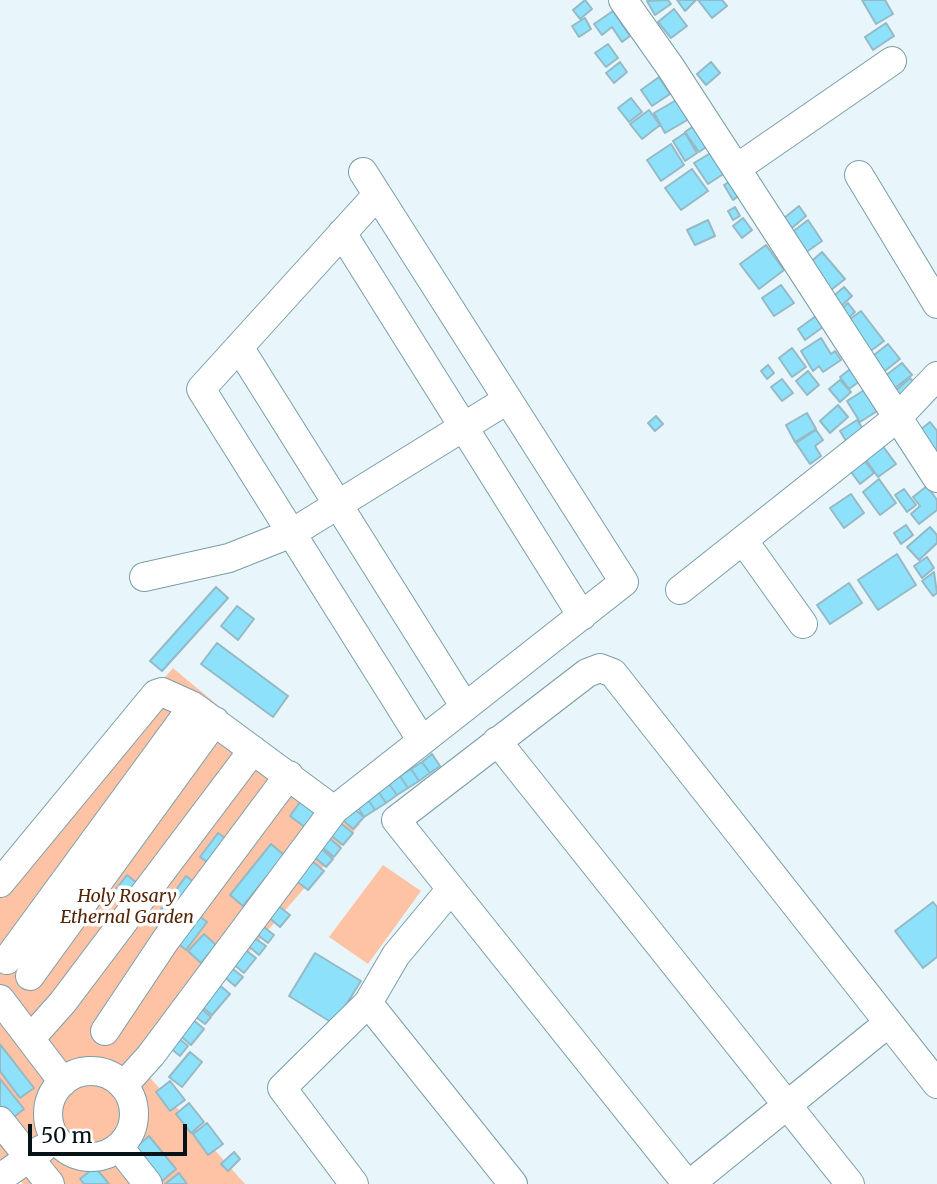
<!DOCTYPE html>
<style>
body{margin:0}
#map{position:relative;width:937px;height:1184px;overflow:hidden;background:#e8f6fb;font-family:Merriweather,serif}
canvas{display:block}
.scale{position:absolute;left:28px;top:1124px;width:159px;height:32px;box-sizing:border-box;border:4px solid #051216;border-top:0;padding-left:9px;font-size:21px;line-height:24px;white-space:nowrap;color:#051216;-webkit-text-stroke:5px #fff;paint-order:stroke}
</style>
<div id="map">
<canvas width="937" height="1184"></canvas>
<div class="scale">50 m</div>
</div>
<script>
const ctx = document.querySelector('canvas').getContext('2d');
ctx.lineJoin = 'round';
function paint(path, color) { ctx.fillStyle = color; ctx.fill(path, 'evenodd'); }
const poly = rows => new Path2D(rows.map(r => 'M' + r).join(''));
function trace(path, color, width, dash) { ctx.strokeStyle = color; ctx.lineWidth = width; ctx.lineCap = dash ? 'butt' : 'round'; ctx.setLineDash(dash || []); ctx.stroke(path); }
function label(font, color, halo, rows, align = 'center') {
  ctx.font = font + ' Merriweather,serif'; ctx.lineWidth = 7; ctx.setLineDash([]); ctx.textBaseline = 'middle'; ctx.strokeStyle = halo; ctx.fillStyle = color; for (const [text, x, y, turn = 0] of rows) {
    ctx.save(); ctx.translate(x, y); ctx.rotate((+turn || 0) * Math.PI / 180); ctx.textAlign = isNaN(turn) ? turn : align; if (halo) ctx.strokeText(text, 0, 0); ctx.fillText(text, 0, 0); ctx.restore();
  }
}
paint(poly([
 [173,668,360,824,145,1072,245,1184,23,1184,0,1159,0,866],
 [383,865,421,891,368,964,329,937]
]), '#fec3a5');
const building = poly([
 [585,0,592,9,580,19,573,10,585,0],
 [668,0,671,4,655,15,647,1,668,0],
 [677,0,696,0,685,11,677,0],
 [698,0,722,0,727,6,712,18,698,0],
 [862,0,885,0,893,14,876,24,862,0],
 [674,9,687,26,671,38,658,22,674,9],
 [613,11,630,36,622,42,612,27,602,35,594,24,613,11],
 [585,18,591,29,579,37,572,26,585,18],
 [886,23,894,36,873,50,865,37,886,23],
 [608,44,618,58,606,67,595,53,608,44],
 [620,62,627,72,614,83,606,73,620,62],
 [711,62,720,73,706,85,697,74,711,62],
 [659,77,670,94,652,106,641,90,659,77],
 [631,98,642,112,629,122,618,108,631,98],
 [678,99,689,119,665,133,654,113,678,99],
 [649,110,660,125,642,139,630,124,649,110],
 [695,125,709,145,699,152,685,132,695,125],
 [685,133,697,153,685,161,673,141,685,133],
 [671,144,684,165,661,181,647,160,671,144],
 [714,151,728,171,708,184,694,163,714,151],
 [692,169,708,191,681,210,665,188,692,169],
 [732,180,740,195,733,200,724,185,732,180],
 [799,206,806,216,792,228,784,218,799,206],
 [735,207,740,216,733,220,728,211,735,207],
 [743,218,752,230,742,238,733,226,743,218],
 [708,220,715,236,695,245,687,230,708,220],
 [808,220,822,241,805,253,791,233,808,220],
 [766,245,784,270,759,289,740,264,766,245],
 [822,252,845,279,826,294,804,268,822,252],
 [781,285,794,303,774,316,762,298,781,285],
 [844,287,852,296,838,309,830,299,844,287],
 [848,303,855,312,845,321,838,312,848,303],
 [861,311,884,341,868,353,845,323,861,311],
 [816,316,823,327,805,340,798,329,816,316],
 [821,338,831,354,835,351,841,360,823,372,819,366,813,371,801,351,821,338],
 [888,344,900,359,881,374,869,359,888,344],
 [792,348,806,367,792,377,779,358,792,348],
 [902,363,912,375,891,391,881,379,902,363],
 [768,365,774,373,767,379,761,371,768,365],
 [854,366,864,378,849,389,840,377,854,366],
 [808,371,819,385,807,395,796,381,808,371],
 [910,378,919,389,902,404,893,393,910,378],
 [782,379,793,393,782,401,771,387,782,379],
 [840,380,851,392,840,402,829,389,840,380],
 [869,387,882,408,860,422,847,401,869,387],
 [838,405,848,417,830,433,820,421,838,405],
 [807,413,816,429,795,442,786,425,807,413],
 [656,416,663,424,655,431,648,423,656,416],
 [857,420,866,433,848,444,840,431,857,420],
 [930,422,937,431,937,456,915,434,930,422],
 [816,430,823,440,815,446,821,456,810,464,796,443,816,430],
 [876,437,896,464,878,477,859,450,876,437],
 [857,451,874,473,860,484,843,461,857,451],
 [879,479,896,503,880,515,863,492,879,479],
 [927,486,937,500,937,510,919,524,911,514,920,506,913,497,927,486],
 [904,489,916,505,907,512,895,495,904,489],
 [851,494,864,513,844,528,830,508,851,494],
 [906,525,913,535,901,544,894,533,906,525],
 [930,527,937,535,937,543,919,560,907,547,930,527],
 [897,554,916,585,878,610,858,580,897,554],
 [927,557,934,568,922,578,914,566,927,557],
 [934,572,937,593,933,596,922,581,934,572],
 [849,583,862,603,830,624,817,605,849,583],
 [216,587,228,598,162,671,150,661,216,587],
 [237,606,254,619,238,640,221,626,237,606],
 [217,643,288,696,273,717,201,664,217,643],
 [432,754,440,766,430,773,422,762,432,754],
 [422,762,430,773,419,781,411,769,422,762],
 [411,769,419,781,408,788,400,776,411,769],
 [400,776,408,788,397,795,389,784,400,776],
 [389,784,397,795,386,803,378,791,389,784],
 [378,791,386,803,375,810,367,798,378,791],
 [303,798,318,809,306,828,290,816,303,798],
 [367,798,375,810,364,817,357,806,367,798],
 [353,808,364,817,353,829,343,820,353,808],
 [339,822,353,833,343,845,329,834,339,822],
 [218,833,233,844,215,868,200,857,218,833],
 [328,837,341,848,334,857,321,846,328,837],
 [271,844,284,855,243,906,230,895,271,844],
 [319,847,333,859,326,867,312,855,319,847],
 [311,860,324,871,308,890,295,880,311,860],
 [127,875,142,887,127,906,112,894,127,875],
 [186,876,200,887,187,904,173,894,186,876],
 [933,902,937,907,937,957,923,968,895,931,933,902],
 [276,904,290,915,280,927,267,916,276,904],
 [164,905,179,918,166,934,151,922,164,905],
 [194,912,207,922,186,950,173,939,194,912],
 [260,924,274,935,268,943,254,932,260,924],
 [204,934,216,945,201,963,188,951,204,934],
 [252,936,266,946,259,955,246,944,252,936],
 [243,948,256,958,244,973,231,962,243,948],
 [315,953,361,981,334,1024,289,996,315,953],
 [229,966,243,977,235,986,222,975,229,966],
 [217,983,230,994,212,1015,199,1004,217,983],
 [198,1006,211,1017,205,1024,192,1014,198,1006],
 [191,1018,204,1029,191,1045,178,1034,191,1018],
 [176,1036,188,1046,180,1056,168,1046,176,1036],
 [0,1044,34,1088,20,1098,0,1071,0,1044],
 [190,1052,202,1062,182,1087,169,1077,190,1052],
 [0,1079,24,1109,9,1121,0,1110,0,1079],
 [170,1081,185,1100,170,1111,156,1092,170,1081],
 [189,1103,204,1122,191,1133,176,1114,189,1103],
 [207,1123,223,1144,208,1155,193,1134,207,1123],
 [149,1136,176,1169,162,1181,134,1149,149,1136],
 [234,1152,240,1159,228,1171,221,1164,234,1152],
 [95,1167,109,1184,84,1184,80,1179,95,1167],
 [179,1173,187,1184,165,1184,179,1173]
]);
paint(building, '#8ee1fb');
trace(building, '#95b9c5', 2);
const minor = poly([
 [623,0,671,68,937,478],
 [737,168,892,61],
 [859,175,937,304],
 [377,195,201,389,422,741],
 [342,233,582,616],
 [239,347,465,707],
 [743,540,803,624],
 [144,577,229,558,292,533,507,400],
 [680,590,897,418,937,376],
 [497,741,850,1184],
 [334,810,624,582,363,172],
 [0,883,156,694,162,692,193,706,334,810,151,1055,124,1085],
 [7,960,193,706],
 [30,976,215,721],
 [0,999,63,1082],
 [368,1003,513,1184],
 [105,1031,165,941,289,775],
 [31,1038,63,1002,253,750],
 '48 1114a43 43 0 1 1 86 0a43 43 0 1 1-86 0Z',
 [0,1121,50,1184],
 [119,1147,148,1184],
 [0,1178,42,1149],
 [354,1184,282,1088,368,1003,396,955,451,889],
 [687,1184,396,820,587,673,600,668,613,673,937,1084],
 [690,1184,887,1024]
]);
trace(minor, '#7a9da8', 30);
trace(minor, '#fff', 28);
label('italic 18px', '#572506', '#fff', [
 ["Holy Rosary",127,897],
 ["Ethernal Garden",127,918]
]);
</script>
